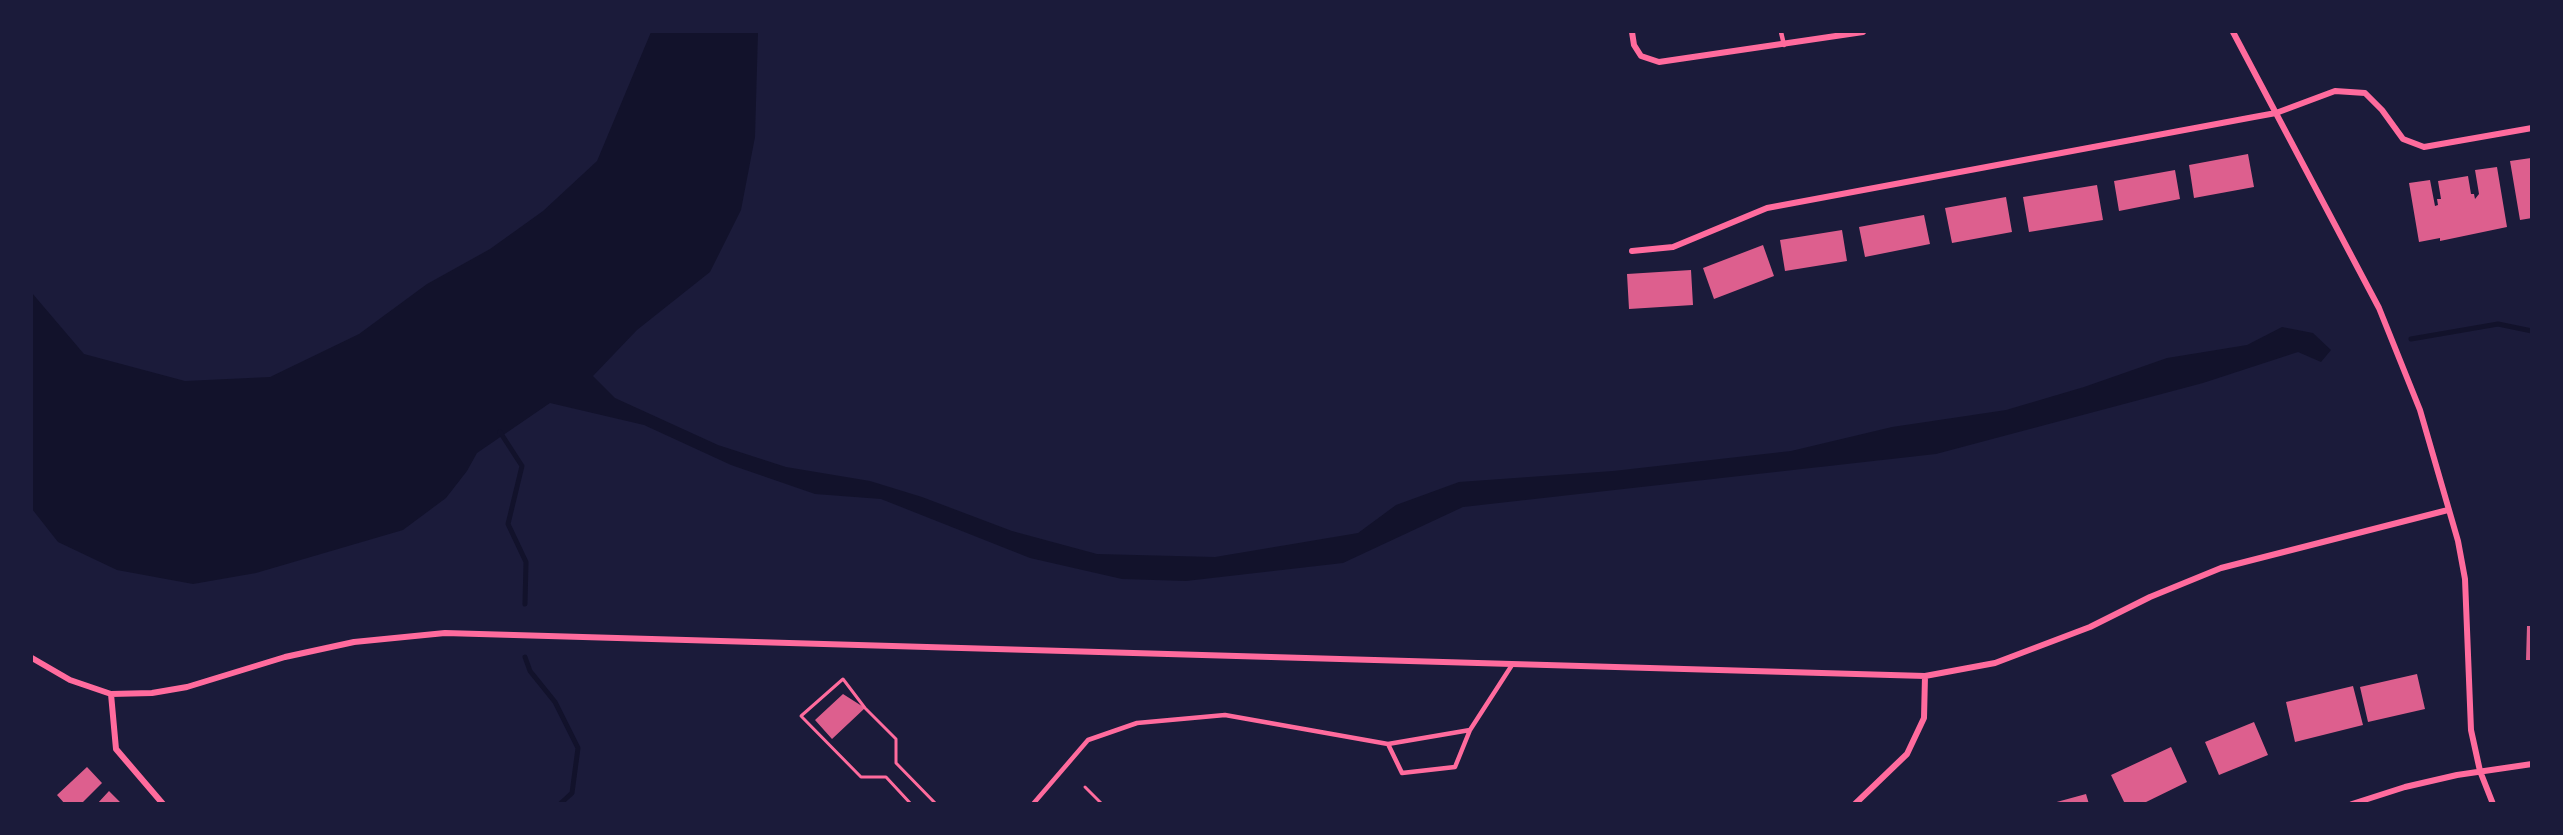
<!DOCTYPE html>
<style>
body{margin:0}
#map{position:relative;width:2563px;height:835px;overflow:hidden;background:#1b1b3a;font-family:"Space Grotesk",sans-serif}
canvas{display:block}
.frame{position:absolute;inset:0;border:33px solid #1b1b3a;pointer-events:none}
</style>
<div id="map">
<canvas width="2563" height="835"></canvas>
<div class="frame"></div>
</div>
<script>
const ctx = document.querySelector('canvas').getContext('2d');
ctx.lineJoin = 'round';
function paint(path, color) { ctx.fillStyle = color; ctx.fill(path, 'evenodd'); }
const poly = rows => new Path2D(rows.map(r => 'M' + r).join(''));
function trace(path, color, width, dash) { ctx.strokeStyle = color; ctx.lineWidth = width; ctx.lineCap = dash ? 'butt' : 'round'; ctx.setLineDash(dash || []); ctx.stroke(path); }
paint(poly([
 [651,32,758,32,755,137,741,210,710,272,637,330,593,376,615,398,718,445,786,467,870,481,922,497,1012,531,1097,554,1215,557,1358,533,1396,505,1459,482,1613,471,1791,451,1892,427,2006,410,2084,387,2167,358,2247,345,2282,327,2313,333,2331,350,2321,362,2298,352,2203,383,1936,454,1463,507,1343,563,1186,581,1122,579,1030,558,881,499,815,494,731,465,644,425,550,403,477,453,467,471,446,498,403,530,256,573,193,584,117,570,58,542,32,509,32,293,84,354,185,381,270,377,359,334,427,284,490,249,543,211,597,161]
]), '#12122b');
trace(poly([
 [2411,339,2498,324,2532,331],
 [500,432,522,466,508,524,526,562,525,604],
 [525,657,530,671,555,702,578,748,572,793,560,804]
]), '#12122b', 5);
paint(poly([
 [2248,154,2254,187,2194,198,2189,165],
 [2531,158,2532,218,2520,220,2510,161],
 [2497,167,2507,227,2440,241,2440,238,2419,242,2409,183,2430,180,2435,206,2438,205,2437,199,2441,199,2438,181,2468,176,2471,194,2474,194,2475,199,2479,194,2475,170],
 [2175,170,2180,199,2119,211,2114,181],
 [2097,185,2103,220,2029,232,2023,197],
 [2006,197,2012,232,1952,243,1945,208],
 [1924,215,1930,244,1865,257,1859,227],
 [1842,230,1847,261,1785,271,1780,240],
 [1763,245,1774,276,1714,299,1703,268],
 [1691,270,1693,305,1629,309,1627,274],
 [2527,626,2532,626,2532,660,2526,660],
 [2417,674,2425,709,2368,722,2360,687],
 [2353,686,2363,725,2295,742,2286,702],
 [843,694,865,708,832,739,815,720],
 [2254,722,2268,755,2219,775,2205,742],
 [2171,747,2187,782,2142,804,2125,804,2111,775],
 [87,767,102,783,81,804,65,804,57,795],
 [109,791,122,804,97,804],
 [2086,794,2089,804,2053,804,2053,803]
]), '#dd5f8e');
trace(poly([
 [1085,787,1102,804],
 [911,804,886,777,861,777,801,716,843,679,865,708,896,739,896,763,936,804]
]), '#ff6b9d', 3);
trace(poly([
 [1781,32,1784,45],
 [1388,744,1402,773,1455,767,1470,730],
 [1033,804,1088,740,1137,723,1225,715,1388,744,1470,730,1512,665]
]), '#ff6b9d', 4.5);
trace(poly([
 [1632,32,1634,45,1641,56,1659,62,1863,32],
 [2233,32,2379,308,2420,410,2458,541,2465,579,2471,730,2480,771,2493,804],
 [1632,251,1673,247,1767,208,2254,117,2276,113,2335,91,2365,93,2382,110,2403,139,2424,147,2532,128],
 [32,658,70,680,111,694,152,693,187,687,285,657,354,642,445,633,1925,676,1995,663,2090,627,2150,597,2221,568,2448,510],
 [111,694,116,749,163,804],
 [1855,804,1907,754,1924,718,1925,676],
 [2352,804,2405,787,2457,775,2532,764]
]), '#ff6b9d', 6);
</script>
